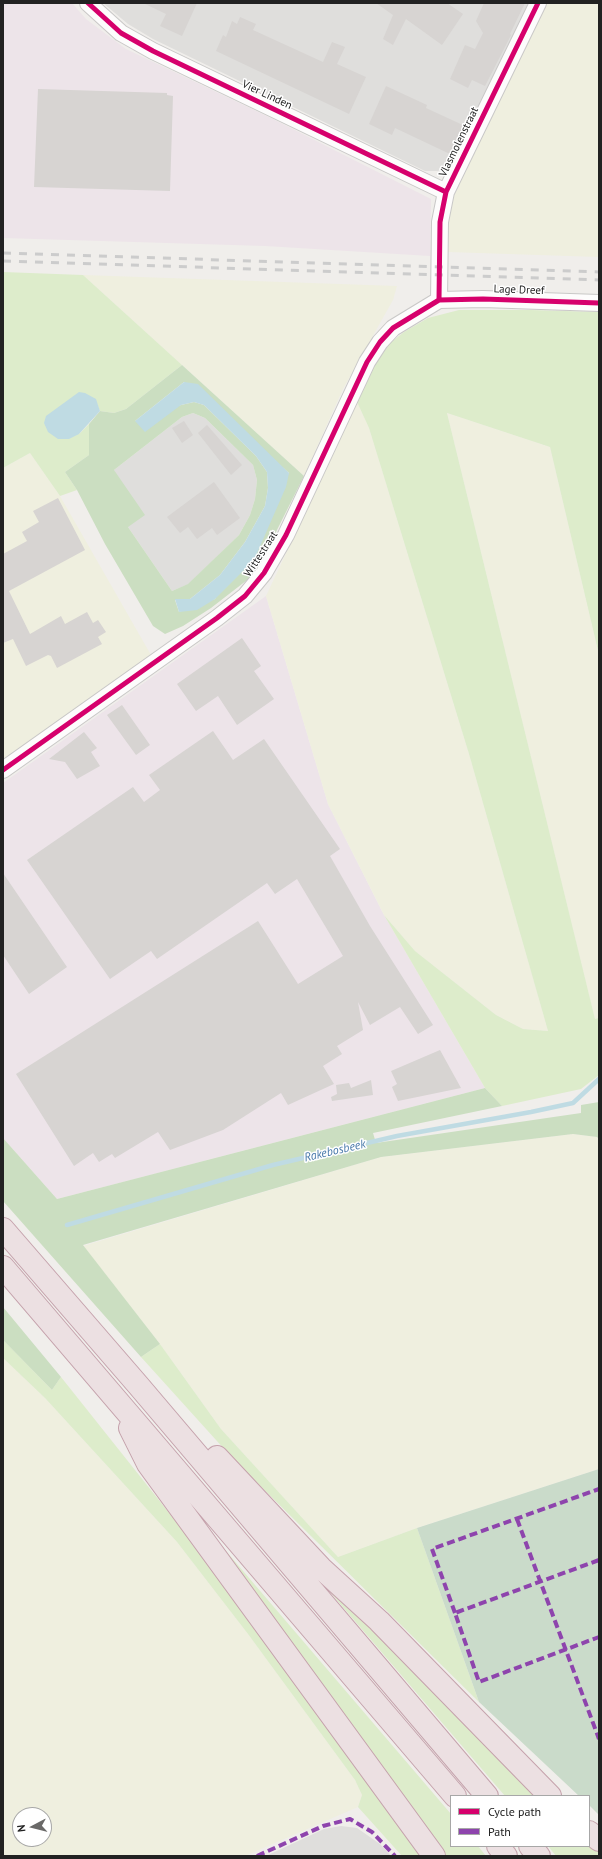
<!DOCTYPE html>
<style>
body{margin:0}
#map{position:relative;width:602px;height:1859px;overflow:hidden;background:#f0eeeb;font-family:"PT Sans",sans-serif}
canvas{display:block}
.frame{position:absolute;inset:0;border:4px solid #222;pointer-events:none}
.legend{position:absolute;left:450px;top:1795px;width:140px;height:52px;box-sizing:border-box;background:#fff;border:1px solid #a7a7a7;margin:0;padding:5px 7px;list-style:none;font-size:12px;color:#222}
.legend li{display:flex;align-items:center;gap:8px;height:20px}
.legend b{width:20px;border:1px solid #a7a7a7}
.north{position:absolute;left:12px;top:1807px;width:40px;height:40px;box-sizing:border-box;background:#fff;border:1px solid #a7a7a7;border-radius:50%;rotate:263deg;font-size:11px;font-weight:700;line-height:16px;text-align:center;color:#222}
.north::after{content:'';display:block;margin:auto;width:14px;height:18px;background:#6a6968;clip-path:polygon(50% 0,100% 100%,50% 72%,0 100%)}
</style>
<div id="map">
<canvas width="602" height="1859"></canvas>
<div class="frame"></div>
<ul class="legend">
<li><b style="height:5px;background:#d6006c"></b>Cycle path</li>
<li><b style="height:5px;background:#8e44ad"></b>Path</li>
</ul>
<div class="north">N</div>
</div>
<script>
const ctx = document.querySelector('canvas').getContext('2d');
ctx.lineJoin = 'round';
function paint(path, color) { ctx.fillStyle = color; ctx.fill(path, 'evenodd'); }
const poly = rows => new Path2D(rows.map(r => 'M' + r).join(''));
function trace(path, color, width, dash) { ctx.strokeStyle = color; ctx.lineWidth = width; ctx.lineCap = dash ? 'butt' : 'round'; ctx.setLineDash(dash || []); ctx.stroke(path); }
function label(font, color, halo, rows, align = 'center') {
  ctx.font = font + ' "PT Sans",sans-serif'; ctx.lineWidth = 3; ctx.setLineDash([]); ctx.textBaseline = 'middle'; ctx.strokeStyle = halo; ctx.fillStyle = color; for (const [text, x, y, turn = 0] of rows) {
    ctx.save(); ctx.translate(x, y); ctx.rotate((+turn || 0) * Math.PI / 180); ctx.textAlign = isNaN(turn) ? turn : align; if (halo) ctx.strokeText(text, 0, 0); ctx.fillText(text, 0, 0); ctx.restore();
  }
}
paint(poly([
 [103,3,534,3,480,113,449,166,438,171,425,171,153,39,128,24],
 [193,413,205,418,253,465,257,480,255,499,250,515,239,535,189,584,172,591,128,527,114,470,182,417],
 [341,1826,357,1828,380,1844,391,1856,266,1856,324,1829]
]), '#dfdedc');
paint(poly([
 [3,3,72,3,86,19,126,49,273,119,431,199,430,256,265,246,3,238],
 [266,596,328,804,384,915,485,1088,57,1199,3,1138,3,783]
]), '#ede4e9');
paint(poly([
 [546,3,599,3,599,257,448,252,448,223,452,200],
 [83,275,397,286,393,300,343,389,304,476],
 [357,402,369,428,469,754,548,1031,523,1029,496,1015,415,951,384,915,328,804,266,596],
 [447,413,550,447,599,655,599,1018,595,1020],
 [30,453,60,496,151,655,3,760,3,468],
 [573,1134,597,1137,599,1139,599,1469,417,1528,338,1557,221,1429,160,1344,83,1246,381,1157],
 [3,1358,45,1398,177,1542,248,1634,355,1780,362,1795,358,1807,245,1856,3,1856],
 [20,1815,44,1815,44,1839,20,1839]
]), '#efefdf');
paint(poly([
 [3,272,83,275,182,365,126,409,114,413,100,411,95,399,79,434,89,424,89,455,65,472,77,490,60,496,30,453,3,468],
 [459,310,531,310,599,312,599,655,550,447,447,413,595,1019,599,1018,599,1075,581,1089,502,1106,485,1088,384,915,415,951,496,1015,523,1029,548,1031,469,754,369,428,357,402,375,364,386,346,404,332,428,318],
 [3,1340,52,1390,61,1377,205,1558,424,1856,402,1856,358,1807,362,1795,355,1780,248,1634,177,1542,45,1398,3,1358],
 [160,1344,221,1429,338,1557,417,1528,479,1702,235,1461,141,1357],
 [208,1530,451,1814,451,1846,478,1846,486,1856,442,1856],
 [287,1542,540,1796,505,1796],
 [548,1846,589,1846,599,1850,599,1856,556,1856]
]), '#ddeccb');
paint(poly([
 [182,365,304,476,272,540,251,577,211,608,183,626,165,634,153,626,105,544,77,490,65,472,89,455,89,424,100,411,114,413,126,409],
 [184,382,289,473,215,599,179,612,175,600,190,599,220,575,245,542,265,506,268,488,267,472,256,456,204,405,194,402,181,405,135,421],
 [193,413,205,418,253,465,257,480,255,499,250,515,239,535,188,584,172,591,128,527,145,515,114,470,182,417],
 [485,1088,502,1106,373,1133,376,1143,581,1113,581,1105,599,1102,599,1139,597,1137,573,1134,381,1157,83,1245,160,1344,141,1357,3,1201,3,1138,57,1199],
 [3,1307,61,1377,52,1390,3,1340]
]), '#cbdec1');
paint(poly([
 [599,1469,599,1815,589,1805,589,1796,579,1796,479,1702,417,1528]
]), '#cadbca');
paint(poly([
 [184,382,198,384,289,473,286,487,254,560,215,599,197,610,179,612,175,599,190,599,220,575,245,542,265,506,268,488,267,472,256,456,204,405,194,402,181,405,145,432,135,421],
 [79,392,85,393,96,399,100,411,79,434,69,439,58,439,48,432,44,423,46,416]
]), '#bfdbe3');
trace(poly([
 [67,1225,273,1165,397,1136,531,1112,573,1103,599,1079]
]), '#bfdbe3', 4.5);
paint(poly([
 [143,3,197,3,182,36,160,26,166,14],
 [376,3,447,3,463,14,442,45,406,19,393,45,383,39,393,15],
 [484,3,525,3,510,34,511,35,505,47,485,86,472,80,468,88,450,79,465,45,475,49,483,33,476,21],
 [240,17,256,24,253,30,323,62,332,42,345,47,337,64,366,77,349,114,216,51,223,35,226,37,232,21,237,24],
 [386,86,427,105,426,108,465,126,452,155,395,128,392,135,369,124],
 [38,89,167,93,167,95,173,96,170,191,34,187],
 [184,421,193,435,182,443,172,428],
 [207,425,242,465,231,475,198,433],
 [214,482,240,518,217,535,212,528,197,539,188,527,180,533,167,517],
 [58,498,85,550,9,591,30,634,61,616,65,624,87,612,93,623,98,620,106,632,98,637,102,644,57,668,51,656,48,655,26,666,13,639,3,643,3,554,27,541,22,532,39,522,33,511],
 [242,638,261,666,254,671,274,699,237,725,218,696,196,711,177,684],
 [122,705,150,745,136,755,107,715],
 [213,731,233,760,264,739,340,849,330,856,370,926,433,1025,418,1034,400,1007,370,1025,358,1002,363,1030,337,1046,342,1054,323,1066,334,1084,288,1105,281,1093,223,1130,170,1150,158,1132,115,1158,112,1154,99,1162,93,1153,74,1166,16,1074,258,921,298,984,343,956,297,879,275,894,267,883,157,959,151,951,110,979,27,860,133,787,144,802,160,790,149,775],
 [84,732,97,748,91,752,100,766,77,779,65,762,49,759],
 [3,873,67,967,29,994,3,955],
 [440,1050,461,1088,398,1101,392,1087,397,1084,391,1071],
 [371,1080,373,1095,332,1101,331,1097,337,1094,336,1085,349,1083,351,1088]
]), '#d7d4d2');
const minor = poly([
 [88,3,121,33,153,51,446,192],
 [439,300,440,222,446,192,538,3],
 [3,770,217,618,245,596,264,573,286,535,367,362,380,342,393,328,439,300,483,299,599,303]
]);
const motorway = poly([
 [3,1229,138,1385,487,1796],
 [3,1267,455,1796],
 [130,1428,148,1464,434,1856],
 [217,1457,321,1568,379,1621,550,1796],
 [589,1832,599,1840],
 [498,1846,506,1856],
 [530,1846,539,1856]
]);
trace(minor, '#c9c8c7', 18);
trace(motorway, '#c5a2ac', 24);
trace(minor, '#fdfcfc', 16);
trace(motorway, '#ece0e2', 22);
trace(poly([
 [3,253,599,272],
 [3,261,599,280]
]), '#ccc', 3, [8, 8]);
trace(poly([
 [517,1519,599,1739],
 [599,1560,455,1613,479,1682,599,1637],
 [455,1613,432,1549,599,1489],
 [257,1856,323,1826,350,1819,372,1832,395,1856]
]), '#8e44ad', 4, [8, 4]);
trace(poly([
 [88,3,121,33,153,51,446,192],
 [439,300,440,222,446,192,538,3],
 [3,770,217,618,245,596,264,573,286,535,367,362,380,342,393,328,439,300,483,299,599,303]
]), '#d6006c', 5);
label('11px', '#222', '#fff', [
 ["Vier Linden",267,95,25],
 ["Vlasmolenstraat",459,142,-64],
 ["Lage Dreef",519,290,2],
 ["Wittestraat",261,554,-57]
]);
label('italic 12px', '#4a7aab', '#fff', [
 ["Rakebosbeek",335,1151,-13]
]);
</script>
